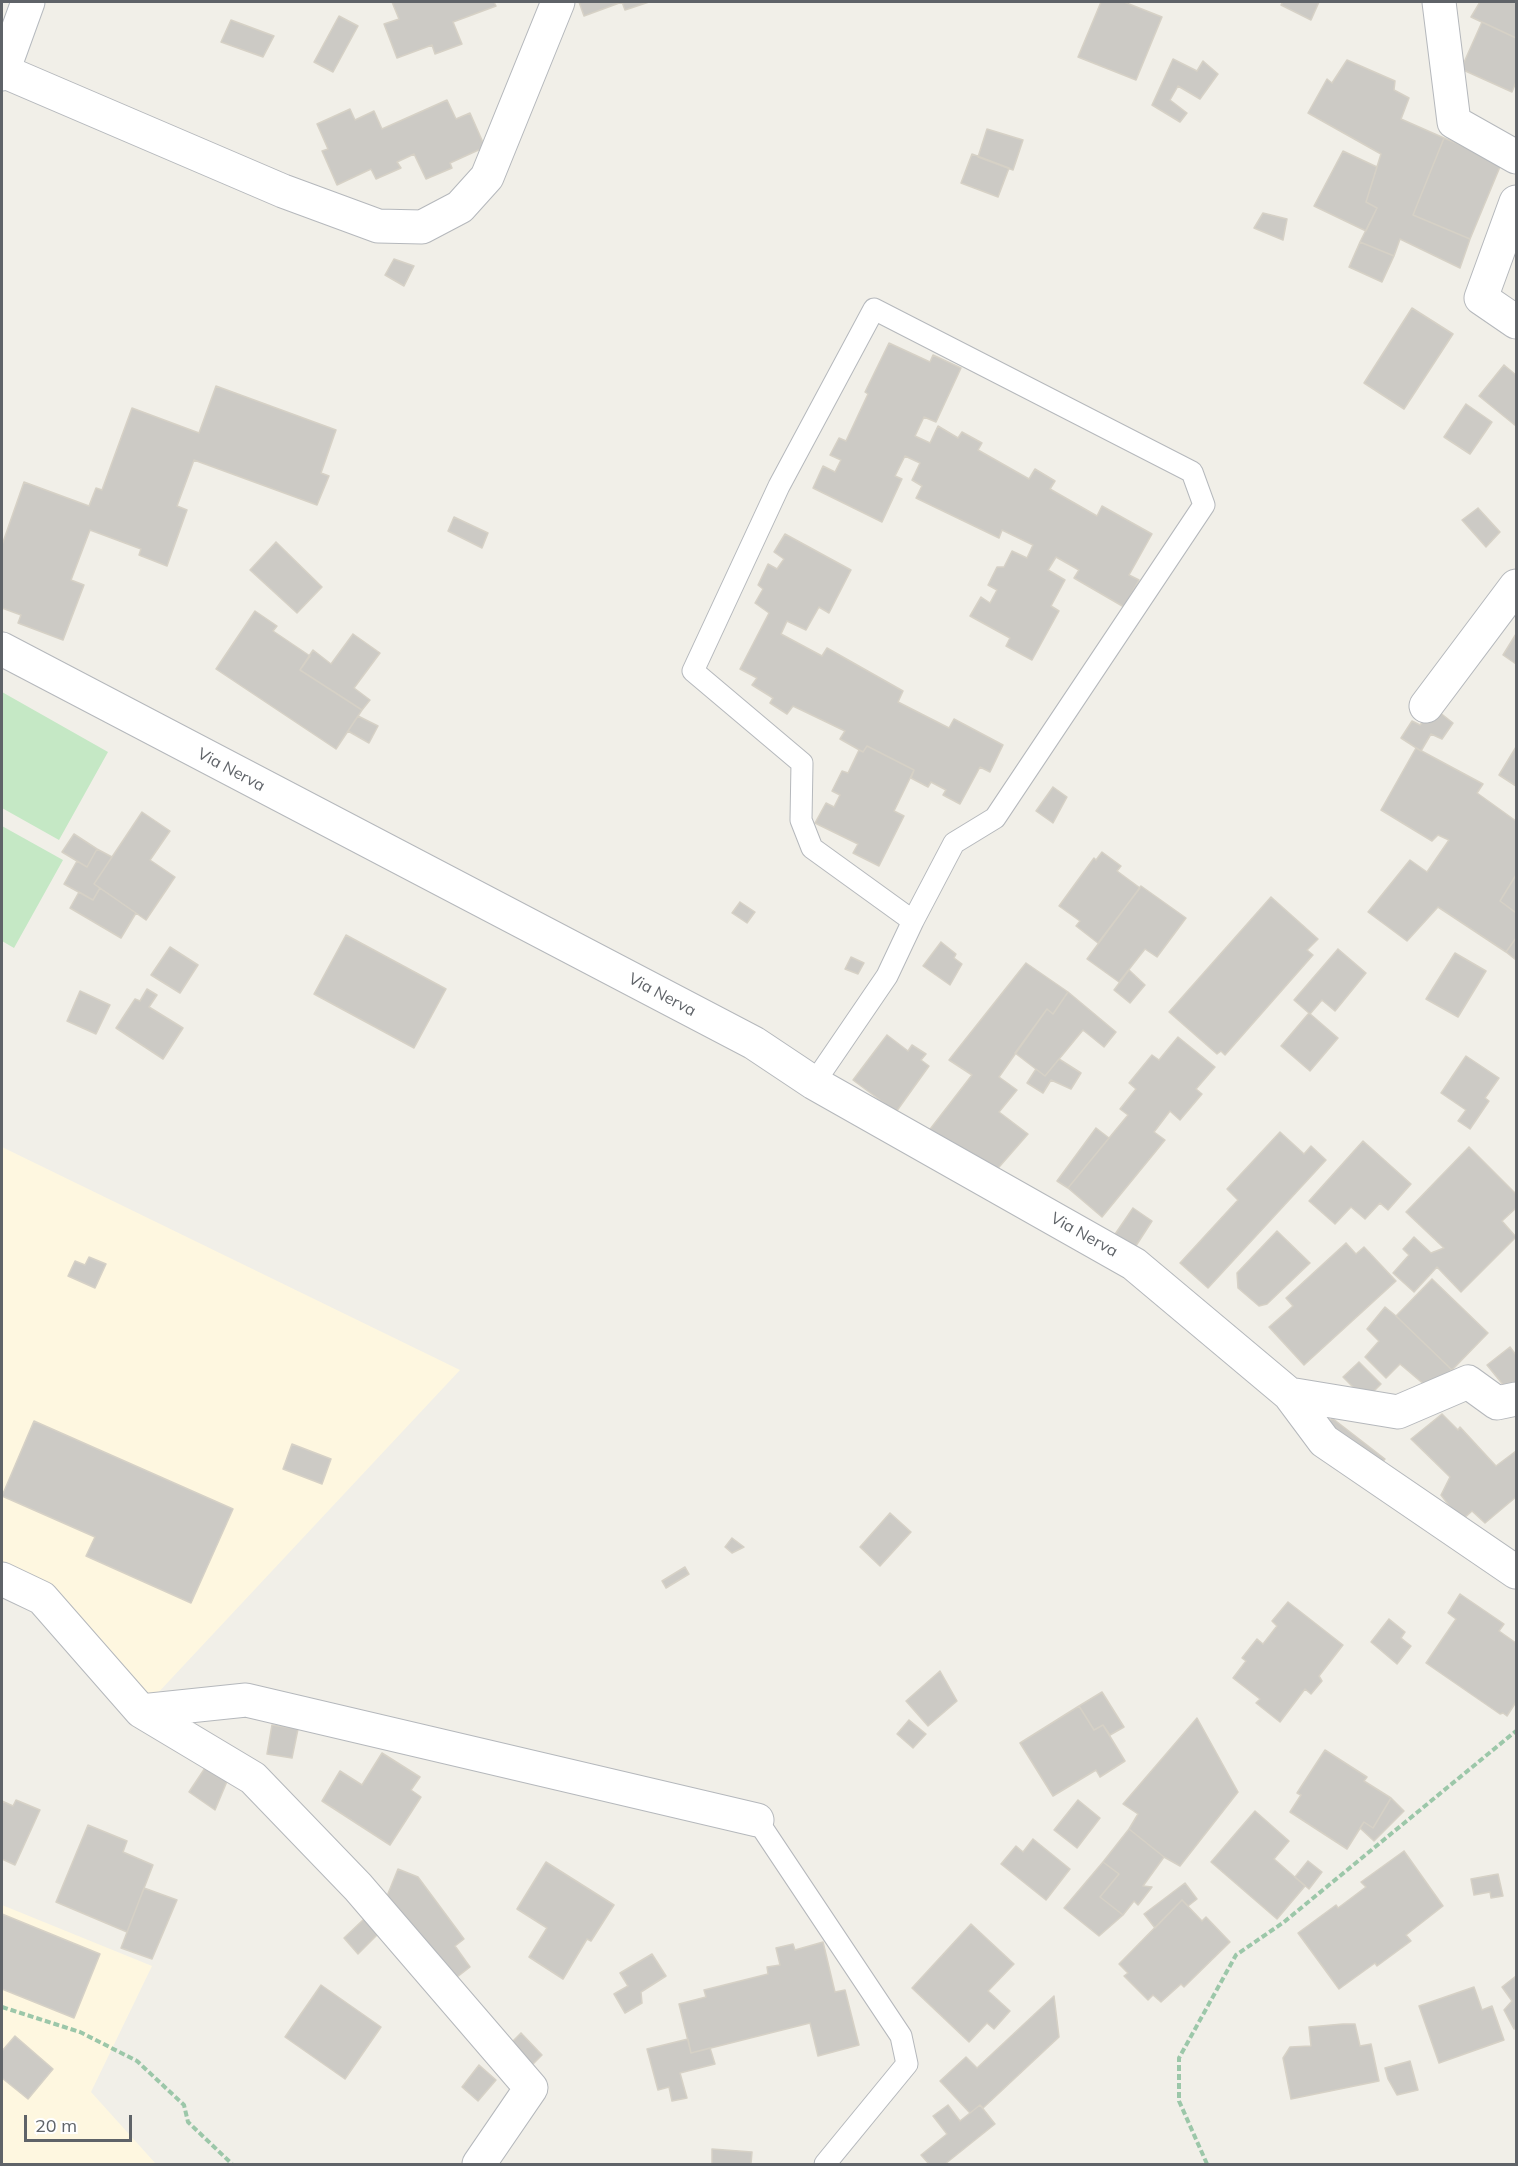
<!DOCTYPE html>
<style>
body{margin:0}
#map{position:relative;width:1518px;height:2166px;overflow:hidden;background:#f1efe8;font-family:Mulish,sans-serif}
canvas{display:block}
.frame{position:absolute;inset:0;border:3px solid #5f6368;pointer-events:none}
.scale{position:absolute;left:24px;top:2115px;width:108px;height:27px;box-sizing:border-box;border:3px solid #5f6368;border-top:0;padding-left:8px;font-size:18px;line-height:21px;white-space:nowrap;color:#5f6368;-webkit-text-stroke:4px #fff;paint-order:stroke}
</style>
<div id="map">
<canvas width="1518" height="2166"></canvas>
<div class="frame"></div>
<div class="scale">20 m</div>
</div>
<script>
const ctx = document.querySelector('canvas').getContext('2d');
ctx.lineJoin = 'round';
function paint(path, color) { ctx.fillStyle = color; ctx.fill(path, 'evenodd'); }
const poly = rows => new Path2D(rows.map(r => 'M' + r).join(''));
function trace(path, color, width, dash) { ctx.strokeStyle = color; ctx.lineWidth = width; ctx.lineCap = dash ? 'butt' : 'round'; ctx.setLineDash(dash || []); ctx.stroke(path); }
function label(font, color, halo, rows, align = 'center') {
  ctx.font = font + ' Mulish,sans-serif'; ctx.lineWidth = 6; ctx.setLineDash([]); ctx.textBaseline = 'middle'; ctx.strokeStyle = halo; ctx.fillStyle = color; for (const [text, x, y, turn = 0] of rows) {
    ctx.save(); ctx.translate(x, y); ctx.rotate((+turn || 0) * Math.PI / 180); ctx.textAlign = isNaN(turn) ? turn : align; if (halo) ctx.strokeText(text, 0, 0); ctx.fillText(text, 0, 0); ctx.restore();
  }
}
paint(poly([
 [2,1147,460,1370,141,1711,2,1579],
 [2,1905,152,1966,91,2092,156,2164,2,2164]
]), '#fef7e0');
paint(poly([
 [2,692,108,752,59,840,2,808],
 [2,826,63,860,14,948,2,941]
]), '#c5e8c5');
const building = poly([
 [392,2,494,2,496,6,453,22,462,44,435,54,432,45,397,58,384,24,399,19,392,2],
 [579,2,622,2,584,16,579,2],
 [622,2,649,2,625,10,622,2],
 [1101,2,1124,2,1162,17,1136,80,1078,57,1101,2],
 [1283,2,1319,2,1311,20,1281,5,1283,2],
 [1480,2,1516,2,1516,38,1471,17,1480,2],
 [339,16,358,26,333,72,314,62,339,16],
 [231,20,274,36,263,57,221,42,231,20],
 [1482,22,1516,38,1516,82,1512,92,1461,69,1482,22],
 [1173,59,1197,71,1203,61,1218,74,1200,99,1178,86,1170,100,1187,113,1180,122,1152,105,1173,59],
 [1347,60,1395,81,1394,90,1409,98,1401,119,1444,138,1413,215,1470,239,1460,268,1400,239,1394,256,1360,242,1377,208,1366,202,1381,154,1308,113,1327,79,1332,83,1347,60],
 [447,100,456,119,470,113,485,147,450,163,452,168,426,179,414,154,397,162,401,168,376,179,371,169,337,185,322,151,328,149,317,124,350,109,355,120,374,111,382,129,447,100],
 [987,129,1023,140,1013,170,978,157,987,129],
 [1444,138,1502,162,1470,239,1413,215,1444,138],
 [1343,151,1377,167,1366,202,1377,208,1366,231,1314,206,1343,151],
 [972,154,1009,168,998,197,961,183,972,154],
 [1263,213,1287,219,1283,240,1254,228,1263,213],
 [1360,242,1394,256,1382,282,1349,267,1360,242],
 [394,259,414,266,404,286,385,275,394,259],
 [1412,308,1453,334,1404,409,1364,383,1412,308],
 [889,343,930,362,933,355,961,368,936,422,924,417,915,436,930,443,938,426,958,438,962,432,982,443,978,450,1029,479,1035,469,1055,481,1050,489,1097,516,1102,506,1152,534,1129,575,1139,580,1124,607,1074,578,1079,570,1056,557,1048,570,1065,580,1051,606,1059,611,1032,660,1006,646,1010,638,970,616,981,597,990,603,997,590,988,585,997,567,1004,567,1012,551,1027,558,1033,545,1002,530,999,538,916,498,922,486,912,480,920,463,905,456,895,476,902,479,882,522,813,488,823,466,835,472,841,460,830,455,839,438,846,441,868,394,865,392,889,343],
 [1504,365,1516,375,1516,426,1479,396,1504,365],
 [216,386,336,430,321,473,329,476,317,505,194,460,177,506,187,510,167,566,139,555,141,549,90,530,71,580,84,585,63,640,18,623,21,615,2,608,2,545,24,482,89,506,96,488,102,490,132,408,199,433,216,386],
 [1466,404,1492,422,1470,454,1444,437,1466,404],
 [1478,508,1500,532,1486,547,1462,520,1478,508],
 [454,517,488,533,482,548,448,531,454,517],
 [785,534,851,570,829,613,819,607,806,630,787,621,781,634,822,656,827,648,903,691,898,702,949,728,954,719,1003,745,990,772,980,767,960,804,943,795,946,790,931,782,928,787,911,778,914,770,867,746,863,752,840,739,845,731,793,706,787,714,770,703,773,698,752,685,757,678,740,669,769,613,755,603,763,589,758,585,768,564,777,569,784,559,774,552,785,534],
 [276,542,322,587,297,613,250,570,276,542],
 [255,611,277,626,273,631,310,656,300,670,362,710,336,749,216,669,255,611],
 [353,634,380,653,354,688,370,700,362,710,300,670,313,650,331,664,353,634],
 [1516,634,1516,664,1503,655,1516,634],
 [1434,708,1453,723,1442,739,1431,734,1421,751,1401,738,1412,721,1420,725,1434,708],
 [358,716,378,726,369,743,348,731,358,716],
 [867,746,914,770,894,811,904,816,879,866,853,853,858,844,815,823,826,803,834,807,840,795,832,791,842,771,848,773,859,750,863,752,867,746],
 [1516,747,1516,786,1499,775,1516,747],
 [1416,748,1483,784,1477,793,1516,821,1516,875,1500,901,1516,913,1516,938,1506,952,1438,907,1407,941,1368,912,1410,860,1427,872,1449,840,1438,835,1432,841,1381,810,1416,748],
 [1053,787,1067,797,1053,823,1036,811,1053,787],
 [142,812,170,831,150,860,175,877,146,920,94,884,142,812],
 [74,834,97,849,87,867,62,852,74,834],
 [97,849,112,857,94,884,100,888,93,900,64,884,77,861,87,867,97,849],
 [1102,852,1121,866,1117,871,1140,888,1098,943,1076,926,1080,921,1059,906,1094,858,1096,860,1102,852],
 [1516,875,1516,910,1515,912,1500,901,1516,875],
 [1141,886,1186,918,1157,957,1145,949,1119,982,1087,959,1141,886],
 [100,888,136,913,121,938,70,908,79,892,93,900,100,888],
 [1271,897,1318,939,1307,950,1313,955,1225,1055,1221,1051,1217,1054,1169,1012,1271,897],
 [740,902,755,912,747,923,732,913,740,902],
 [346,935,446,989,414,1048,314,994,346,935],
 [1516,938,1516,960,1506,952,1516,938],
 [941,942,956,954,954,958,962,964,950,985,923,966,941,942],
 [170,947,198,965,180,993,151,975,170,947],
 [1338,949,1366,973,1335,1011,1322,1000,1310,1014,1294,1000,1338,949],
 [1455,953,1486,971,1458,1017,1426,999,1455,953],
 [851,957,864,963,858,974,845,969,851,957],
 [1026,963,1068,992,1053,1014,1047,1009,999,1077,1017,1090,999,1112,1028,1134,993,1174,924,1137,972,1075,949,1060,1026,963],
 [1129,970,1145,985,1130,1003,1114,990,1129,970],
 [147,989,157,995,149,1007,183,1028,163,1059,116,1028,135,999,140,1001,147,989],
 [80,991,110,1005,96,1034,67,1021,80,991],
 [1068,992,1116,1032,1104,1047,1083,1030,1045,1076,1015,1053,1047,1009,1053,1014,1068,992],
 [1309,1013,1338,1038,1310,1071,1281,1046,1309,1013],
 [887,1035,908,1051,912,1045,926,1054,921,1060,929,1066,896,1112,853,1080,887,1035],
 [1178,1037,1215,1067,1196,1089,1202,1094,1180,1120,1170,1111,1154,1132,1165,1140,1102,1217,1068,1188,1128,1115,1120,1109,1136,1089,1129,1083,1152,1055,1159,1060,1178,1037],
 [1466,1056,1499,1078,1485,1098,1489,1101,1470,1129,1458,1121,1466,1110,1441,1093,1466,1056],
 [1059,1059,1081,1073,1071,1089,1051,1080,1043,1093,1027,1083,1036,1069,1045,1076,1059,1059],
 [1096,1128,1109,1138,1068,1188,1057,1181,1096,1128],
 [1280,1132,1304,1154,1311,1146,1326,1160,1208,1288,1180,1263,1238,1200,1227,1189,1280,1132],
 [1363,1141,1411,1184,1388,1210,1380,1203,1365,1219,1351,1207,1335,1224,1309,1201,1363,1141],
 [1469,1147,1516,1194,1516,1208,1502,1221,1516,1237,1461,1292,1437,1267,1414,1292,1393,1273,1409,1255,1403,1249,1414,1237,1431,1253,1444,1248,1406,1212,1469,1147],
 [1133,1208,1152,1221,1130,1255,1109,1243,1133,1208],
 [1277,1231,1310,1263,1267,1304,1259,1306,1238,1288,1237,1273,1277,1231],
 [1346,1243,1356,1254,1364,1247,1396,1281,1304,1365,1269,1327,1293,1306,1286,1298,1346,1243],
 [89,1257,106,1264,95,1288,68,1276,75,1261,85,1265,89,1257],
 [1432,1279,1488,1333,1452,1370,1396,1316,1432,1279],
 [1385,1307,1396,1316,1452,1370,1426,1386,1400,1364,1386,1378,1365,1357,1379,1341,1367,1329,1385,1307],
 [1510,1347,1516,1355,1516,1394,1513,1397,1487,1365,1510,1347],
 [1359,1362,1381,1384,1369,1396,1360,1394,1343,1377,1359,1362],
 [1442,1414,1458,1430,1460,1427,1496,1466,1516,1451,1516,1497,1485,1523,1472,1511,1461,1521,1441,1495,1450,1477,1411,1439,1442,1414],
 [1332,1418,1385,1459,1376,1470,1323,1430,1332,1418],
 [34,1421,233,1509,191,1603,86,1556,95,1537,2,1496,34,1421],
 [292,1444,331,1459,322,1484,283,1469,292,1444],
 [890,1513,911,1532,880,1566,860,1547,890,1513],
 [732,1538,744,1547,732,1553,725,1547,732,1538],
 [685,1567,689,1574,666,1588,662,1581,685,1567],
 [1460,1594,1504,1624,1499,1631,1516,1643,1516,1702,1507,1716,1503,1713,1500,1714,1426,1663,1456,1619,1448,1613,1460,1594],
 [1288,1602,1343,1645,1319,1676,1322,1681,1311,1694,1305,1689,1280,1722,1256,1703,1260,1699,1233,1678,1246,1661,1242,1658,1257,1639,1263,1644,1277,1626,1272,1621,1288,1602],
 [1389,1619,1405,1632,1401,1638,1411,1646,1397,1664,1371,1642,1389,1619],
 [940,1671,957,1701,928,1726,906,1701,940,1671],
 [1102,1692,1124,1727,1110,1735,1103,1725,1094,1730,1079,1706,1102,1692],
 [1079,1706,1094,1730,1103,1725,1125,1761,1100,1777,1096,1770,1053,1796,1020,1743,1079,1706],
 [1197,1718,1238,1792,1180,1866,1164,1857,1129,1829,1138,1814,1123,1804,1197,1718],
 [909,1720,926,1734,913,1748,897,1734,909,1720],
 [272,1725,298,1729,292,1758,267,1754,272,1725],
 [1325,1750,1367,1777,1364,1781,1391,1798,1373,1828,1364,1822,1347,1849,1290,1812,1301,1795,1297,1793,1325,1750],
 [382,1753,420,1777,411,1790,421,1797,390,1845,322,1801,340,1771,362,1785,382,1753],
 [207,1765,228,1779,215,1810,189,1792,207,1765],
 [1391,1798,1404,1811,1374,1841,1360,1828,1364,1822,1373,1828,1391,1798],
 [16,1800,40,1810,15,1865,2,1859,2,1801,13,1806,16,1800],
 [1078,1800,1100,1818,1077,1848,1054,1830,1078,1800],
 [1255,1811,1289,1841,1274,1859,1305,1886,1277,1919,1211,1862,1255,1811],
 [88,1825,127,1841,123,1852,153,1865,127,1932,56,1902,88,1825],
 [1129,1829,1164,1857,1143,1886,1152,1887,1138,1905,1134,1901,1123,1915,1100,1897,1119,1874,1103,1862,1129,1829],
 [1033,1839,1070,1869,1046,1900,1001,1864,1016,1846,1023,1852,1033,1839],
 [1404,1851,1443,1906,1406,1935,1411,1941,1377,1966,1375,1963,1339,1989,1298,1933,1336,1905,1338,1908,1366,1887,1361,1882,1404,1851],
 [1308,1861,1322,1872,1309,1889,1295,1877,1308,1861],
 [546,1862,614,1905,591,1941,587,1939,563,1979,529,1957,547,1928,517,1909,546,1862],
 [1103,1862,1119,1874,1100,1897,1123,1915,1099,1936,1064,1908,1103,1862],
 [398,1869,418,1877,464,1939,455,1946,470,1967,452,1981,385,1901,398,1869],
 [1498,1874,1503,1896,1491,1898,1490,1892,1474,1895,1471,1879,1498,1874],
 [1185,1883,1197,1899,1188,1906,1182,1900,1155,1928,1144,1914,1185,1883],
 [144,1888,177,1900,152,1959,121,1948,144,1888],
 [1182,1900,1202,1921,1206,1917,1230,1942,1184,1987,1181,1984,1161,2002,1153,1995,1148,2000,1124,1976,1128,1973,1119,1964,1182,1900],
 [2,1914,100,1954,74,2018,2,1989,2,1914],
 [364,1919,378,1934,358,1954,344,1938,364,1919],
 [971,1924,1014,1964,988,1991,1010,2011,994,2029,987,2023,969,2042,912,1988,971,1924],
 [823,1942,835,1992,845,1990,859,2045,818,2056,810,2023,691,2053,679,2004,706,1997,704,1990,768,1974,767,1967,780,1965,776,1948,793,1944,795,1950,823,1942],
 [652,1954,666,1976,641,1992,642,2003,625,2013,614,1994,628,1986,620,1973,652,1954],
 [1516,1976,1516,2028,1514,2029,1504,2010,1512,2001,1502,1987,1516,1976],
 [321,1985,381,2027,345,2079,285,2037,321,1985],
 [1474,1987,1482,2010,1492,2006,1504,2040,1439,2063,1419,2006,1474,1987],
 [1054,1996,1059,2037,983,2108,980,2105,970,2113,940,2081,966,2057,977,2068,1054,1996],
 [1343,2024,1355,2024,1360,2046,1371,2044,1379,2081,1291,2099,1283,2058,1290,2047,1311,2046,1309,2027,1343,2024],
 [521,2033,542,2055,524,2073,503,2051,521,2033],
 [15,2036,53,2069,28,2099,2,2078,2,2051,15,2036],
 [688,2039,691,2053,710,2048,715,2064,680,2073,687,2098,672,2101,669,2087,658,2090,647,2049,688,2039],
 [1410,2061,1418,2090,1397,2095,1388,2079,1385,2068,1410,2061],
 [479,2065,496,2080,478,2101,462,2087,479,2065],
 [948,2105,960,2121,980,2105,995,2124,945,2164,929,2164,921,2155,947,2134,933,2116,948,2105],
 [712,2149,752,2152,751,2164,712,2164,712,2149]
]);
paint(building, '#cccac5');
trace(building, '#d6d1c6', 1.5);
const lane = poly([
 [814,1083,887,976,913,921,954,843,995,818,1204,505,1192,472,874,309,779,486,693,671,802,763,801,820,812,848,913,921],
 [757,1820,901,2036,907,2064,825,2164]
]);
const street = poly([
 [1439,2,1454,122,1516,157],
 [3,71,283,191,378,226,422,227,460,207,487,177,558,2],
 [1516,202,1481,298,1516,322],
 [2,649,754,1043,814,1083,1134,1264,1289,1394,1324,1441,1516,1572],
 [1426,706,1516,586],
 [1289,1394,1398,1412,1468,1382,1497,1403,1516,1399],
 [2,1579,42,1598,141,1711,246,1700,757,1820],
 [141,1711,253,1778,358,1887,531,2088,479,2164]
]);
const secondary = poly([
 [2,74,28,2]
]);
trace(lane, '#b5b8bc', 23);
trace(street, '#b5b8bc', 35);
trace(secondary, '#b6babf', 35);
trace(poly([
 [2,2007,80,2032,137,2061,184,2105,188,2122,232,2164],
 [1207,2164,1179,2101,1179,2058,1236,1955,1284,1922,1516,1731]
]), '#9cc7a9', 4, [6, 3]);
trace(lane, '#fff', 21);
trace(street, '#fff', 33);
trace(secondary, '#fff', 33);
label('16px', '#5f6368', '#fff', [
 ["Via Nerva",231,770,28],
 ["Via Nerva",662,995,28],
 ["Via Nerva",1084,1235,29]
]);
</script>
